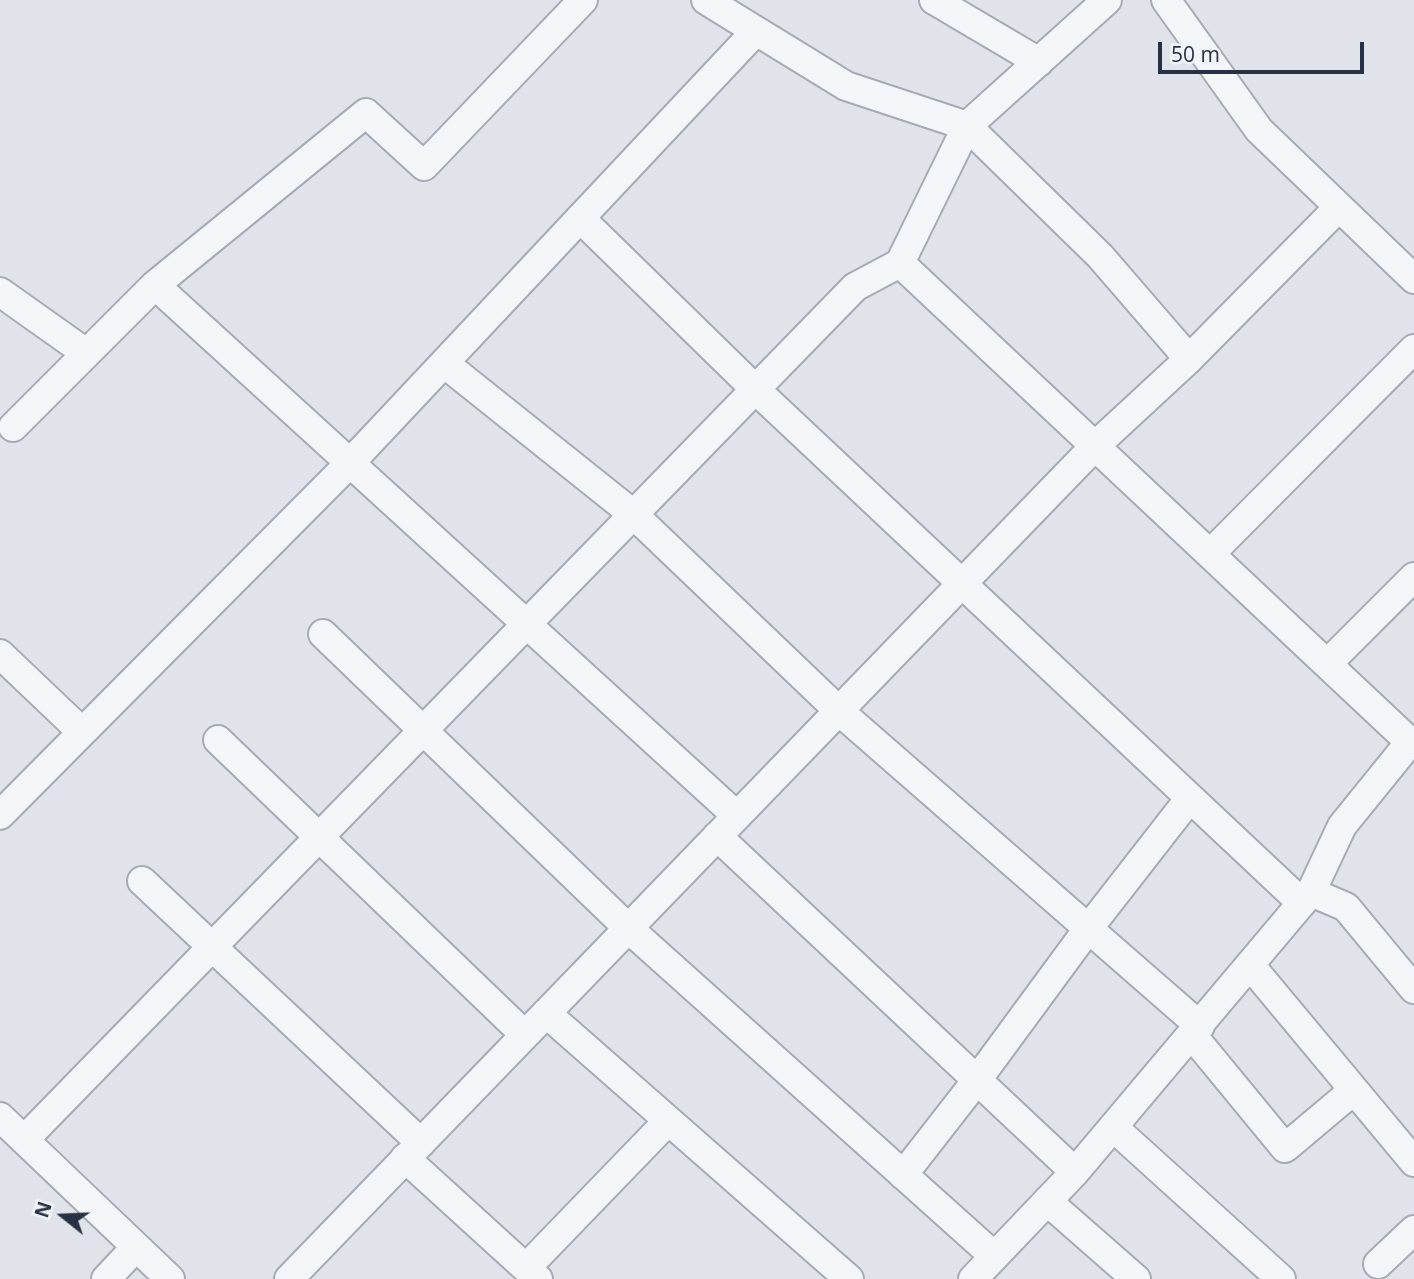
<!DOCTYPE html>
<style>
body{margin:0}
#map{position:relative;width:1414px;height:1279px;overflow:hidden;background:#e0e4ea;font-family:"Open Sans",sans-serif}
canvas{display:block}
.north{position:absolute;left:28px;top:1181px;width:70px;height:70px;-webkit-text-stroke:5px #f0f3f7;paint-order:stroke;rotate:288deg;font-size:19px;font-weight:700;line-height:28px;text-align:center;color:#283143}
.north::after{content:'';display:block;margin:auto;width:24px;height:32px;background:#283143;clip-path:polygon(50% 0,100% 100%,50% 72%,0 100%)}
.scale{position:absolute;left:1158px;top:42px;width:206px;height:32px;box-sizing:border-box;border:4px solid #283143;border-top:0;padding-left:9px;font-size:21px;line-height:24px;white-space:nowrap;color:#283143;-webkit-text-stroke:5px #f0f3f7;paint-order:stroke}
</style>
<div id="map">
<canvas width="1414" height="1279"></canvas>
<div class="north">N</div>
<div class="scale">50 m</div>
</div>
<script>
const ctx = document.querySelector('canvas').getContext('2d');
ctx.lineJoin = 'round';
const poly = rows => new Path2D(rows.map(r => 'M' + r).join(''));
function trace(path, color, width, dash) { ctx.strokeStyle = color; ctx.lineWidth = width; ctx.lineCap = dash ? 'butt' : 'round'; ctx.setLineDash(dash || []); ctx.stroke(path); }
const minor = poly([
 [706,0,846,86,967,126,1100,256,1189,359],
 [934,0,1039,62],
 [1166,0,1259,130,1414,279],
 [580,218,755,389,1302,903],
 [155,285,737,816],
 [0,292,86,353],
 [444,363,633,514,839,711,1200,1026],
 [13,427,155,285,366,113,424,166,583,0],
 [1210,554,1414,349],
 [323,634,628,928,994,1256],
 [0,654,82,732],
 [1327,664,1414,577],
 [218,740,525,1035],
 [0,815,349,464,756,31],
 [717,836,1075,1172],
 [142,881,421,1143],
 [1311,892,1346,907,1414,989],
 [1250,965,1414,1162],
 [546,1013,849,1279],
 [1192,1035,1285,1148,1354,1090],
 [0,1117,170,1279],
 [1113,1127,1281,1279],
 [24,1140,855,287,900,263],
 [405,1158,538,1279],
 [903,1175,977,1080,1088,929,1190,798],
 [1047,1201,1136,1279],
 [1378,1264,1414,1230],
 [526,1268,668,1121],
 [106,1279,136,1247],
 [289,1279,1095,446,1189,359,1339,207],
 [973,1279,1075,1172,1311,892,1342,826,1410,742,900,263,967,126,1107,0]
]);
trace(minor, '#a5abb5', 32);
trace(minor, '#f3f5f8', 28);
</script>
